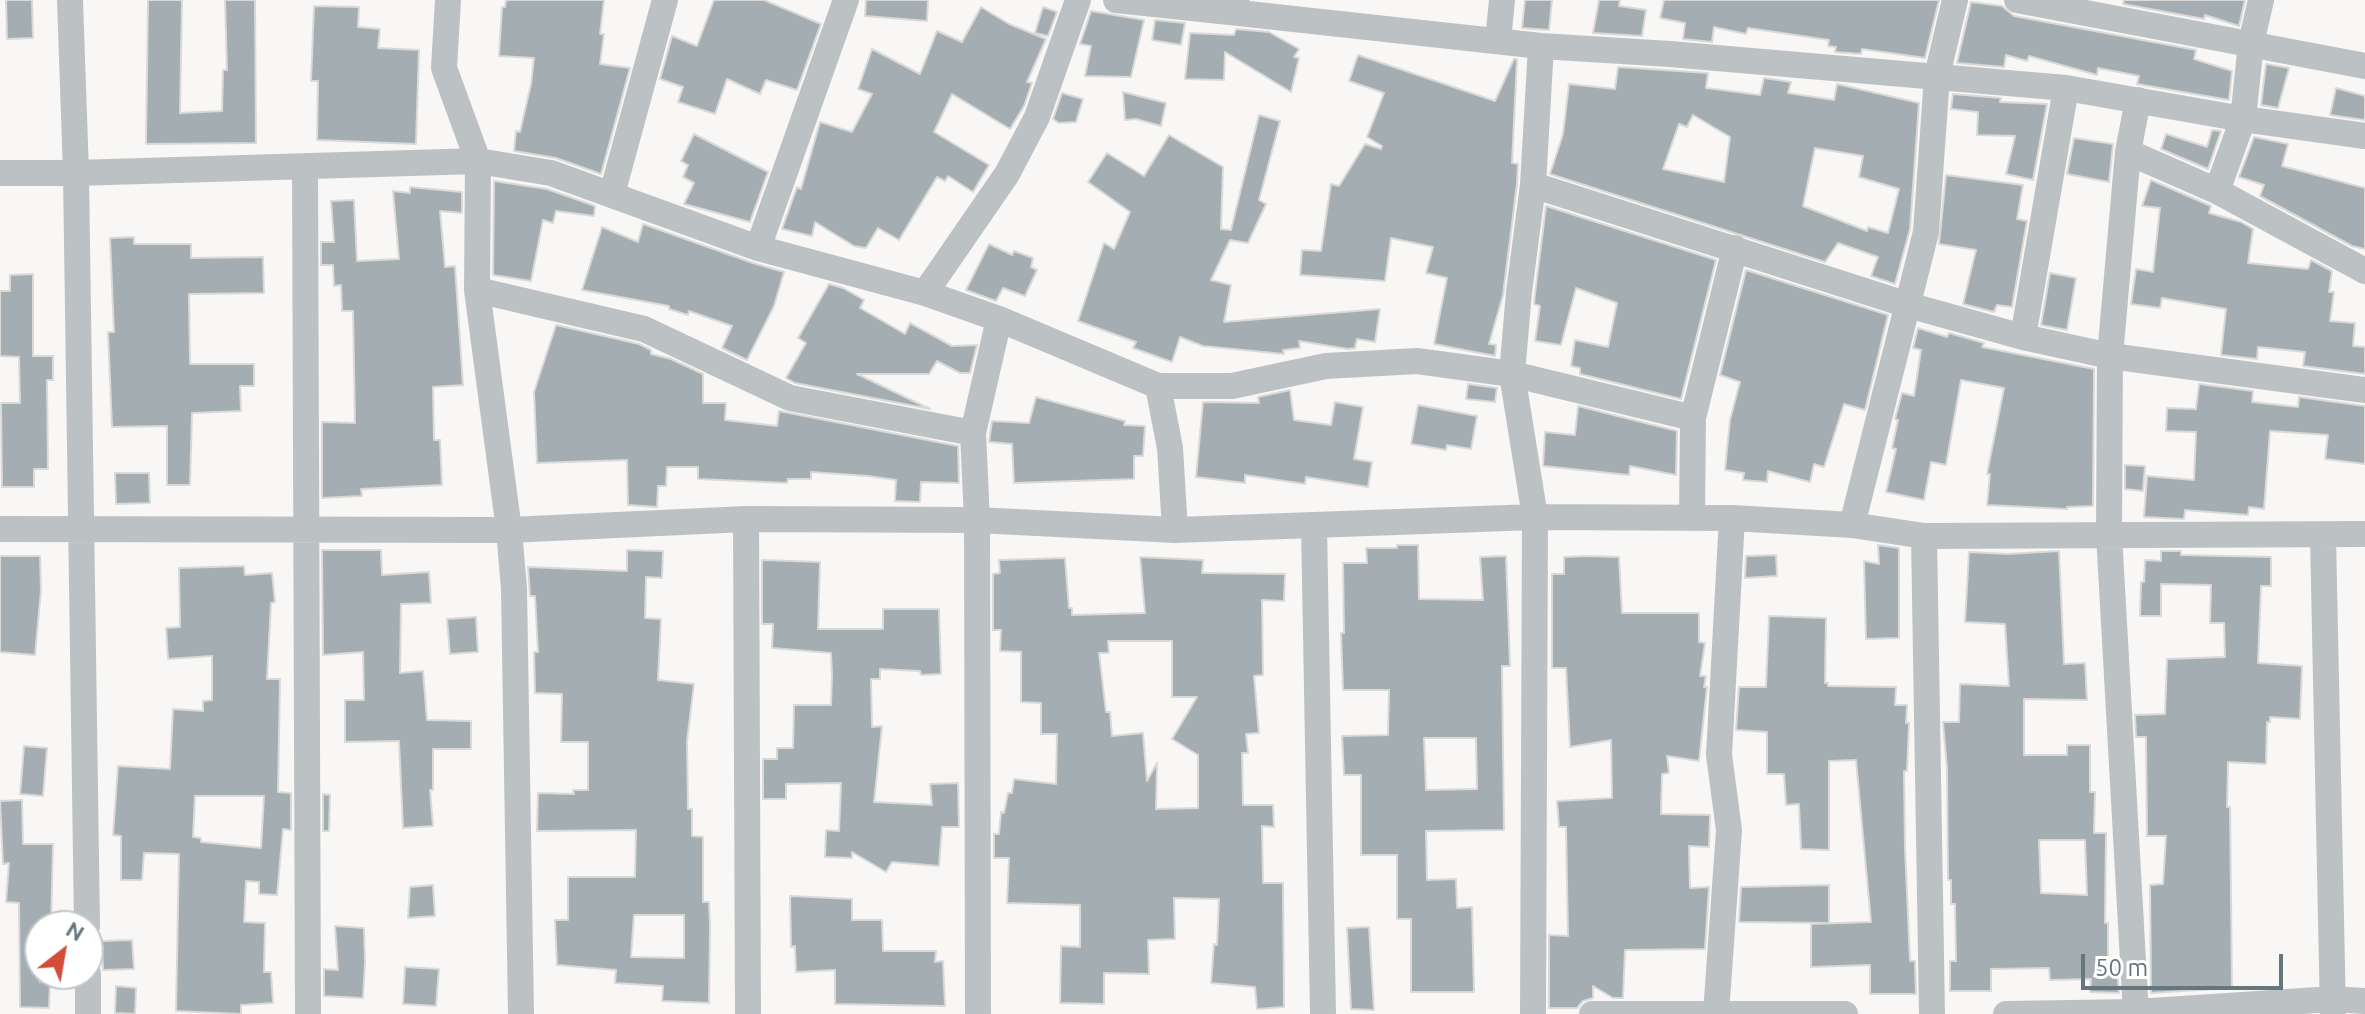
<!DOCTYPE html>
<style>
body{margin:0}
#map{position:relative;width:2365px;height:1014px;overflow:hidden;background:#f8f7f5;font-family:Ubuntu,sans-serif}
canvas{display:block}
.north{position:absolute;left:24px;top:910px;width:80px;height:80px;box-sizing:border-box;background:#fff;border:2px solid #c1c8cb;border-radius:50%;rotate:31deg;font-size:22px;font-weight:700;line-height:32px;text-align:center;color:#65767d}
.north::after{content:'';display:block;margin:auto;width:28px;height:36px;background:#d34e39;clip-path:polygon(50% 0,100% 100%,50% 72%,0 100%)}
.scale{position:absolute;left:2081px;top:954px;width:202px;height:36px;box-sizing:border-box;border:4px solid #65767d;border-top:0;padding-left:10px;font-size:24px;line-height:28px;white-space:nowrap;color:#65767d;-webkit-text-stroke:6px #fff;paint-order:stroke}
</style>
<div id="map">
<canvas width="2365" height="1014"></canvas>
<div class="north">N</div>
<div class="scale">50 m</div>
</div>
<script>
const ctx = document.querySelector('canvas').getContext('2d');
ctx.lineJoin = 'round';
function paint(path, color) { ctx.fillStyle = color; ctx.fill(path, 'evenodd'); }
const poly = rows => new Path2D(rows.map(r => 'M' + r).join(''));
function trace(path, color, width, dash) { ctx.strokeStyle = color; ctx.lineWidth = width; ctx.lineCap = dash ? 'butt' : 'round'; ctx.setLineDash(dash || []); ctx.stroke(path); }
const building = poly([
 [6,0,32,0,33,38,7,39,6,0],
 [148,0,182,0,180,113,222,111,223,70,227,70,225,0,255,0,256,143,146,144,148,0],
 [506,0,604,0,600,34,604,34,600,64,630,68,601,174,556,158,514,151,516,131,520,132,531,84,534,58,499,56,502,7,505,7,506,0],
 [714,0,764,0,821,24,797,90,766,80,760,94,727,79,715,114,678,102,683,87,660,79,672,36,697,46,714,0],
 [866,0,928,0,927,21,865,16,866,0],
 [1525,0,1552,0,1549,30,1522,28,1525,0],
 [1599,0,1620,0,1619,6,1646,10,1642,36,1593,33,1599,0],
 [1664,0,1939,0,1925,58,1862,49,1861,54,1835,52,1836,47,1828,46,1829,40,1748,28,1746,34,1714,27,1712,42,1683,39,1685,23,1660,18,1664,0],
 [2124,0,2245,0,2239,26,2205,15,2204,19,2123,4,2124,0],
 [1971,2,2002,6,2014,16,2196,50,2194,59,2232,71,2229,100,2137,84,2139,76,2098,68,2097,75,2029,56,2027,61,2006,55,2004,67,1957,63,1971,2],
 [314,6,359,7,358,27,380,29,378,48,419,50,416,144,317,140,318,81,311,81,314,6],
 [981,7,1009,24,1046,39,1027,82,1032,83,1024,106,1010,129,952,94,934,132,989,165,973,192,948,176,945,181,937,177,899,240,878,228,866,248,854,246,815,222,812,236,782,229,797,187,801,189,820,122,852,132,872,94,858,89,872,49,920,74,937,31,962,42,981,7],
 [1043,7,1057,12,1048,36,1035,33,1043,7],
 [1091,11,1144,20,1131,77,1085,76,1091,46,1080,44,1091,11],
 [1155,20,1185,23,1181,45,1152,40,1155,20],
 [1236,29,1269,32,1299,49,1294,57,1299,58,1291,92,1225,52,1224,80,1185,79,1190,33,1234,35,1236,29],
 [1358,55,1495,101,1514,59,1517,59,1512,163,1518,164,1517,184,1503,295,1489,344,1496,345,1495,356,1434,344,1447,278,1426,273,1433,247,1391,238,1385,281,1300,275,1302,250,1321,251,1331,184,1339,186,1365,144,1381,149,1382,146,1367,137,1384,93,1349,81,1358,55],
 [2266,64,2289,68,2278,108,2261,105,2266,64],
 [1618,67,1708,73,1706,88,1760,95,1764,78,1791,82,1788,93,1834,100,1837,84,1919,103,1910,229,1895,284,1871,276,1878,257,1838,243,1825,262,1550,174,1563,134,1569,84,1615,89,1618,67],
 [1693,115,1730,137,1724,182,1663,169,1679,124,1687,127,1693,115],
 [1815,148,1863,156,1859,177,1899,189,1888,233,1868,227,1867,231,1803,206,1815,148],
 [2336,88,2365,96,2365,120,2330,115,2336,88],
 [1123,92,1166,103,1161,126,1136,119,1125,120,1123,92],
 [1062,93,1083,99,1076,122,1059,123,1053,119,1062,93],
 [1953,94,2001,98,2000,102,2047,104,2033,180,2006,174,2015,136,1977,135,1978,112,1951,109,1953,94],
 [1259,115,1280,121,1259,200,1266,204,1248,243,1230,240,1211,280,1231,285,1224,322,1380,309,1375,342,1357,339,1355,348,1348,349,1299,341,1300,348,1283,350,1284,354,1203,346,1180,337,1172,362,1133,348,1136,342,1078,321,1104,243,1114,249,1130,212,1088,182,1107,153,1144,176,1169,135,1223,167,1221,229,1231,230,1259,115],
 [2212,130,2221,131,2208,169,2161,149,2166,134,2207,147,2212,130],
 [694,134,768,172,750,222,684,204,694,183,683,177,688,165,681,161,694,134],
 [2254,137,2288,144,2282,166,2365,188,2365,249,2352,246,2260,196,2264,185,2239,177,2254,137],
 [2074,138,2113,144,2109,182,2067,174,2074,138],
 [1946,175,2023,185,2017,219,2027,221,2012,307,1997,305,1994,312,1963,304,1976,250,1939,244,1946,175],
 [2151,180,2211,206,2209,213,2241,222,2253,229,2248,263,2308,269,2311,260,2332,271,2329,292,2334,292,2330,321,2355,323,2353,346,2365,347,2365,374,2303,366,2305,352,2258,347,2257,359,2221,355,2226,309,2162,298,2160,308,2131,304,2136,269,2153,272,2160,208,2142,206,2151,180],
 [494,181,547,189,595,206,594,216,556,211,553,223,543,220,531,281,493,275,494,181],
 [410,187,462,192,462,213,440,211,445,267,455,266,463,385,433,387,434,440,440,440,442,485,361,489,362,496,322,498,322,422,355,423,353,311,342,311,341,285,334,286,333,265,321,265,321,242,334,242,331,201,354,200,357,261,399,259,393,191,410,193,410,187],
 [1546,206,1716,260,1681,399,1580,374,1580,368,1571,366,1575,340,1608,347,1617,303,1576,288,1561,345,1535,341,1540,306,1534,304,1535,294,1546,206],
 [643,224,753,263,784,272,774,306,747,360,722,348,732,326,689,311,688,315,669,309,669,306,582,290,602,227,638,242,643,224],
 [134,237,134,244,191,244,191,258,263,257,264,293,189,294,190,364,254,364,254,386,240,386,241,411,192,413,190,485,167,485,167,426,112,427,108,332,114,332,110,238,134,237],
 [989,244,1012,255,1014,251,1033,258,1031,267,1037,270,1025,296,1003,288,996,301,966,290,989,244],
 [1746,270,1888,315,1865,410,1844,404,1824,467,1814,464,1810,482,1768,471,1767,482,1743,480,1744,473,1725,470,1730,420,1740,382,1720,375,1746,270],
 [2050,273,2076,278,2067,330,2041,325,2050,273],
 [33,274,33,356,53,356,53,380,47,380,48,469,34,469,34,487,2,487,1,403,20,403,19,357,0,356,0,291,10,291,10,275,33,274],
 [829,284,843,288,864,300,860,308,905,334,910,323,952,346,977,345,970,373,960,373,937,361,929,374,857,374,930,409,795,383,786,378,806,343,798,338,829,284],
 [556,325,639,344,651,350,651,354,671,359,703,374,703,403,726,403,725,420,777,426,779,411,958,446,959,483,921,482,920,502,895,501,896,480,868,476,811,472,811,479,788,479,787,483,698,479,698,467,667,467,666,486,658,486,657,507,628,505,627,460,537,463,534,392,556,325],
 [1918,328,1947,337,1949,333,1984,343,1982,347,2094,369,2093,506,2067,507,2067,509,1987,505,1990,474,1987,474,2004,388,1961,380,1946,465,1931,462,1924,500,1886,492,1896,449,1892,448,1898,420,1895,419,1902,393,1914,396,1921,350,1913,348,1918,328],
 [1468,384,1497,388,1495,402,1466,399,1468,384],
 [2199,384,2253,391,2252,402,2298,407,2299,397,2365,406,2365,464,2325,459,2328,435,2270,431,2264,509,2249,507,2248,515,2185,510,2184,519,2144,517,2147,476,2194,480,2196,432,2166,431,2167,408,2196,409,2199,384],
 [1290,390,1294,420,1331,425,1335,402,1363,407,1354,459,1372,462,1368,487,1306,477,1305,484,1245,475,1245,483,1196,477,1203,402,1259,403,1258,397,1290,390],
 [1036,397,1125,421,1124,425,1145,426,1143,456,1134,456,1134,479,1014,483,1012,444,989,442,992,421,1029,423,1036,397],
 [1418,405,1477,416,1471,449,1447,445,1446,450,1411,444,1418,405],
 [1578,406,1677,431,1676,475,1630,466,1629,475,1543,466,1545,432,1575,435,1578,406],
 [2125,465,2145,466,2143,491,2125,489,2125,465],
 [115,473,149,473,150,503,116,504,115,473],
 [1397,545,1418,545,1419,599,1483,600,1480,557,1506,556,1510,666,1502,666,1504,830,1426,831,1427,880,1456,879,1457,908,1472,907,1474,992,1411,992,1411,919,1397,919,1397,855,1361,855,1361,775,1344,775,1342,736,1388,735,1389,690,1343,690,1341,633,1344,633,1343,563,1367,563,1366,548,1397,548,1397,545],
 [1424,738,1476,738,1477,789,1426,790,1424,738],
 [1878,545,1899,548,1899,638,1866,639,1864,561,1879,564,1878,545],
 [322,550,381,550,382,575,429,572,431,603,401,604,400,673,423,671,427,720,471,721,471,749,433,749,433,790,430,790,433,826,403,828,399,741,345,742,345,700,364,700,363,652,323,655,322,550],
 [627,550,663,551,662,578,646,577,645,618,661,619,658,680,694,684,687,741,688,809,692,809,692,836,703,837,703,902,709,902,710,924,709,1003,662,1001,663,986,615,983,616,970,557,965,555,920,568,920,568,877,635,877,636,830,537,831,538,793,574,794,573,790,588,790,588,742,561,742,562,694,535,693,534,652,538,652,535,596,530,596,528,567,627,571,627,550],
 [634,915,684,915,684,958,631,957,634,915],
 [2059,551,2064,664,2085,663,2087,700,2024,699,2024,755,2067,755,2067,745,2090,745,2090,792,2095,792,2094,833,2106,833,2105,923,2108,923,2108,968,2117,968,2119,993,2090,992,2091,979,2050,980,2049,968,1991,969,1991,991,1950,991,1950,961,1956,961,1955,904,1951,904,1951,880,1948,880,1947,769,1943,722,1959,722,1960,684,2009,686,2005,624,1965,622,1969,552,2007,554,2059,551],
 [2039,840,2085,840,2087,895,2041,893,2039,840],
 [2161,551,2181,551,2181,555,2271,557,2271,586,2261,586,2258,663,2302,666,2300,719,2270,717,2270,722,2267,722,2266,764,2228,762,2227,807,2230,807,2232,988,2151,993,2150,885,2163,884,2166,836,2147,836,2146,737,2136,737,2135,715,2165,714,2167,659,2225,657,2224,623,2210,623,2211,585,2161,584,2161,616,2140,616,2141,582,2144,582,2145,560,2161,561,2161,551],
 [1776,555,1777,576,1745,578,1746,556,1776,555],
 [0,556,40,556,41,590,35,655,0,652,0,556],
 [1586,556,1619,557,1622,613,1699,613,1699,642,1705,643,1700,676,1706,676,1704,687,1707,687,1699,761,1667,756,1669,773,1662,774,1661,814,1710,815,1709,847,1689,846,1690,888,1709,887,1705,949,1625,950,1623,998,1613,998,1593,986,1593,998,1583,1001,1577,1008,1549,1008,1549,935,1568,936,1566,827,1559,827,1557,801,1612,798,1611,740,1570,747,1566,668,1552,668,1552,574,1564,574,1564,557,1586,556],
 [1140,557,1203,560,1202,573,1285,574,1284,601,1262,600,1263,675,1254,676,1259,733,1246,734,1248,753,1242,753,1243,805,1273,805,1274,827,1262,826,1263,883,1283,883,1284,1007,1257,1009,1255,987,1211,983,1214,944,1217,945,1219,899,1174,898,1175,939,1148,940,1149,974,1104,973,1104,1004,1060,1003,1061,946,1080,947,1080,905,1007,903,1009,858,994,858,994,834,999,834,1001,812,1004,813,1008,793,1012,793,1014,779,1056,784,1057,734,1041,734,1041,703,1021,702,1021,652,1000,651,1001,630,993,630,993,574,1000,573,999,560,1065,558,1069,608,1072,608,1072,615,1145,613,1140,557],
 [1108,641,1172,641,1172,697,1197,697,1172,739,1198,755,1198,808,1156,809,1157,763,1147,781,1143,733,1112,736,1110,712,1106,712,1099,653,1109,653,1108,641],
 [762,560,820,562,818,629,883,629,883,609,939,609,941,674,921,675,920,671,880,669,880,679,871,679,872,727,882,726,874,802,932,805,930,784,958,783,959,827,942,827,939,866,892,862,886,872,852,852,852,858,825,857,826,830,839,831,841,783,786,784,786,799,763,799,763,759,777,759,777,748,793,748,794,705,831,705,832,676,831,653,772,648,773,624,762,624,762,560],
 [244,566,245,575,272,573,275,602,271,603,267,679,280,679,278,792,291,793,291,830,283,829,277,895,259,894,259,882,246,881,244,922,265,923,264,972,271,972,273,1003,241,1005,241,1014,176,1011,179,854,144,853,142,880,121,880,121,836,113,835,118,766,170,769,173,709,203,711,203,701,212,700,212,656,168,659,166,628,180,627,179,568,244,566],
 [195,796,264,796,261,848,201,842,201,838,193,837,195,796],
 [1769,616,1826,618,1825,683,1828,683,1828,686,1896,687,1895,705,1907,705,1906,723,1909,723,1907,771,1904,771,1905,848,1910,961,1915,961,1916,994,1870,994,1870,965,1811,967,1811,924,1871,922,1856,760,1829,761,1829,850,1801,849,1799,804,1786,805,1784,774,1767,774,1767,732,1736,730,1739,687,1766,687,1769,616],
 [476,617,478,652,450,654,447,619,476,617],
 [24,746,47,748,43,796,20,794,24,746],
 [323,794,330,795,329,831,323,831,323,794],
 [22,800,23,844,53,844,51,926,40,926,40,982,50,982,49,1008,20,1007,19,903,6,902,9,863,3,864,0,801,22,800],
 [433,885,435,916,408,918,410,887,433,885],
 [1829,885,1829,923,1739,922,1741,887,1829,885],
 [790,896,852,899,852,920,882,920,883,951,936,951,935,962,943,961,945,1006,835,1004,835,970,796,972,795,946,791,947,790,896],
 [335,926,364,928,365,963,363,998,324,996,324,969,338,970,335,926],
 [1369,927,1374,1010,1351,1009,1347,928,1369,927],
 [132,940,134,969,103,970,102,941,132,940],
 [405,967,439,969,436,1006,403,1004,405,967],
 [116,986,136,988,135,1014,115,1013,116,986]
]);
paint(building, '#a4aeb2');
trace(building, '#d9d9d8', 2);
trace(poly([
 [70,0,76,173,87,926],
 [448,0,444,68,478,161,551,173,758,248,925,293,999,319,1158,386,1170,448,1175,530],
 [1116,0,1239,13],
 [1236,0,1239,13,1541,46,1670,54,2066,88,2243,119,2365,136],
 [2017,0,2365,66],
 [1498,41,1502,0],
 [2128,152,2217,191,2365,271],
 [305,167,308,1014],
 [0,173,76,173,478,161,477,290,509,530,514,589,521,1014],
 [1533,185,1908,305,2023,337,2110,356,2365,390],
 [2217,191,2243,119,2251,43,2261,0],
 [612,194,665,0],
 [758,248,846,0],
 [477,290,644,329,790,398,973,433],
 [925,293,1007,174,1037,117,1078,0],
 [2023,337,2066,88],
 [1158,386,1232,386,1326,366,1417,361,1512,374,1693,418],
 [1692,518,1693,418,1735,248],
 [746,519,748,1014],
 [1852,525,1926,232,1937,76,1955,0],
 [1314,526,1323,1014],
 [0,529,509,530,746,519,977,520,1175,530,1535,517,1732,518,1852,525,1924,536,2365,534],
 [1924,536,1932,1014],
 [2323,536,2333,1014],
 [88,974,88,1014],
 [978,1014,977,520,973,433,999,319],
 [1533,1014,1535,517,1512,374,1519,292,1533,185,1541,46],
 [1592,1014,1845,1014],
 [1716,1014,1729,830,1719,755,1732,518],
 [2006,1014,2136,1012,2333,999,2365,1001],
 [2136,1014,2109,534,2110,356,2128,152,2138,100]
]), '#bcc2c4', 26);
</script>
